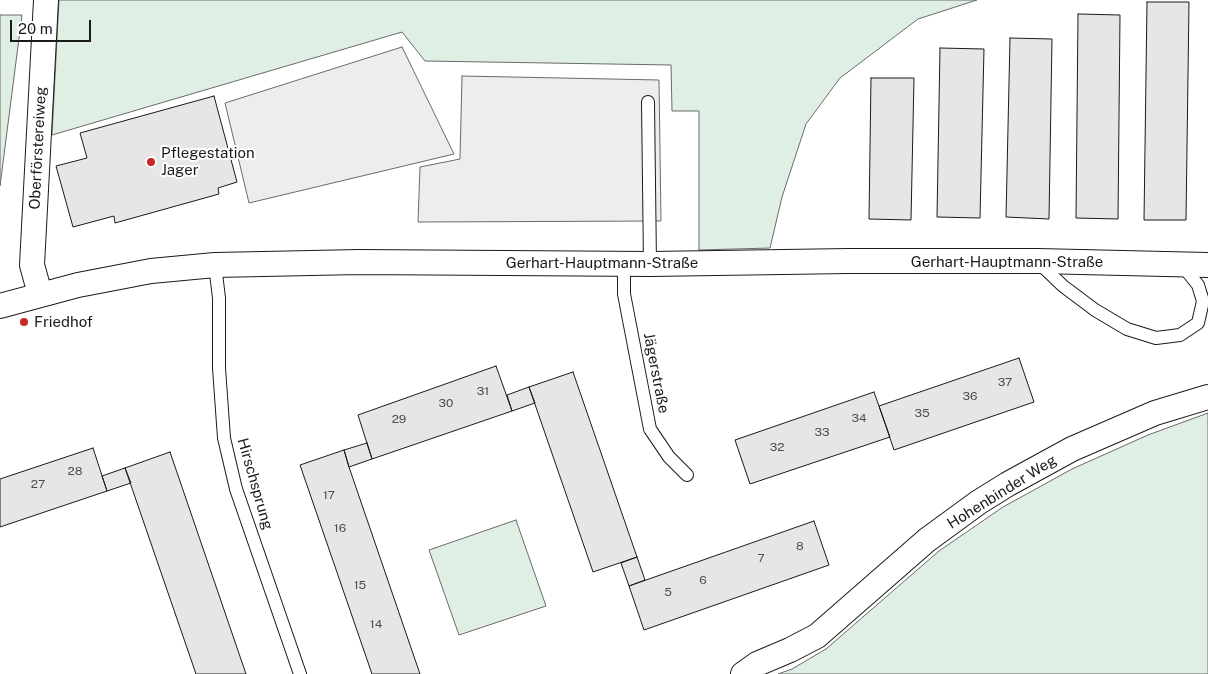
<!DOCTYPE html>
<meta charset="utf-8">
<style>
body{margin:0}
#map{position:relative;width:1208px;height:674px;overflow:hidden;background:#fff;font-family:"Public Sans",sans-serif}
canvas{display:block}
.scale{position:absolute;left:10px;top:20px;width:81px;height:22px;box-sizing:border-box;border:2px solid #1a1a1a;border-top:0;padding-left:6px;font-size:15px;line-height:18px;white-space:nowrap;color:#1a1a1a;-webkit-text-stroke:4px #fff;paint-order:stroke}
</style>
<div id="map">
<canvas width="1208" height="674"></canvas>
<div class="scale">20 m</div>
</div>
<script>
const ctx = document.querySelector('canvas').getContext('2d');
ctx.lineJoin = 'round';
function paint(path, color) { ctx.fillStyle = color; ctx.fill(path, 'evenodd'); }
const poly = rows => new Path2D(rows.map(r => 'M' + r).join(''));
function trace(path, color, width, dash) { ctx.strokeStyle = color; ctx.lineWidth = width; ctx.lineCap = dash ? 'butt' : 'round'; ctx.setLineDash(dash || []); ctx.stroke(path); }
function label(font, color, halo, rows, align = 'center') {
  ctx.font = font + ' "Public Sans",sans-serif'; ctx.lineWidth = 4; ctx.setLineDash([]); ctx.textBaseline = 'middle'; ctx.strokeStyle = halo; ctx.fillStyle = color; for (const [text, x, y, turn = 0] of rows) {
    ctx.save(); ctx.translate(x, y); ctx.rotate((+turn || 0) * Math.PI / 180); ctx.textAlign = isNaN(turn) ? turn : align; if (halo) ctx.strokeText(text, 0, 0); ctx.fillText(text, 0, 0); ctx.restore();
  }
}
const green = poly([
 [59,0,977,0,918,19,840,78,806,124,782,197,770,248,699,250,699,111,672,111,671,65,425,61,402,32,52,135,59,0],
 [0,15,22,15,0,186,0,15],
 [1208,413,1208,674,778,674,792,669,826,649,939,551,1003,507,1072,469,1148,435,1208,413],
 [516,520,546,606,459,635,429,550,516,520]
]);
paint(green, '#e0efe3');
trace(green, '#6a6a6a', 1);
const parking = poly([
 [402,47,454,154,249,203,225,103,402,47],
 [462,76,659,80,661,221,418,222,420,167,460,159,462,76]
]);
paint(parking, '#ededed');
trace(parking, '#6a6a6a', 1);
const building = poly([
 [1147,2,1189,2,1186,220,1144,220,1147,2],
 [1078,14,1120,15,1118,219,1076,218,1078,14],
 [1010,38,1052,39,1049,219,1006,217,1010,38],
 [940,48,984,49,980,218,937,217,940,48],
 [871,78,914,78,911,220,869,219,871,78],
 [214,96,237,182,218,188,219,194,115,223,114,216,73,227,56,166,87,158,80,133,214,96],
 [1019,358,1034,402,894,450,879,406,1019,358],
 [496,366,512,411,372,459,358,415,496,366],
 [573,372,637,557,593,572,529,387,573,372],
 [529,387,535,403,512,411,507,395,529,387],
 [874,392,890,437,750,484,735,440,874,392],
 [367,443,372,459,349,467,344,450,367,443],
 [93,448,107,491,0,527,0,479,93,448],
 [344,450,349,467,420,674,372,674,300,465,344,450],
 [170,452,246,674,196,674,125,468,170,452],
 [125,468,131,483,107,491,102,476,125,468],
 [814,521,829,565,644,630,629,586,814,521],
 [637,557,645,580,629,586,621,563,637,557]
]);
paint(building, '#e6e6e6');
trace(building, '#1a1a1a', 1);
const service = poly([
 [648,102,650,264],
 [1038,262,1063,286,1095,310,1127,329,1156,338,1180,335,1198,323,1203,301,1198,285,1182,265],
 [624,264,624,294,650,429,669,457,687,475],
 [215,265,219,298,219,368,224,438,236,489,300,674]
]);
const minor = poly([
 [40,294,32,265,46,0],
 [0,306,78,285,151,271,215,265,359,262,650,264,849,261,1038,261,1208,265],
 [743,674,757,664,790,650,817,636,927,540,979,502,1008,484,1072,449,1155,413,1208,397]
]);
trace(service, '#1a1a1a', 14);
trace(minor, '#1a1a1a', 26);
trace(service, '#fff', 12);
trace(minor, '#fff', 24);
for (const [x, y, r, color] of [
 [151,162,5,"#c62828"],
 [24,322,5,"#c62828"]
]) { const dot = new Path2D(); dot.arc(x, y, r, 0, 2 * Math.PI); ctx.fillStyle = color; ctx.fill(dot); trace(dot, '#fff', 2); }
label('12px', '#4d4d4d', null, [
 ["37",1005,382],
 ["31",483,391],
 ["36",970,396],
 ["30",446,403],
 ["35",922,413],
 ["34",859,418],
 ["29",399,419],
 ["33",822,432],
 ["32",777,447],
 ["28",75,471],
 ["27",38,484],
 ["17",329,495],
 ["16",340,528],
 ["8",800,546],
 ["7",761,558],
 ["6",703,580],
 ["15",360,585],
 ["5",668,592],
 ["14",376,624]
]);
label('15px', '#1a1a1a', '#fff', [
 ["Oberförstereiweg",38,148,-87],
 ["Gerhart-Hauptmann-Straße",1007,262],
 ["Gerhart-Hauptmann-Straße",602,263],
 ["Jägerstraße",656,373,79],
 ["Hirschsprung",255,484,74],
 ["Hohenbinder Weg",1002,492,-32]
]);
label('15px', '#1a1a1a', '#fff', [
 ["Pflegestation",161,153],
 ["Jager",161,170],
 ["Friedhof",34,322]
], 'left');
</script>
